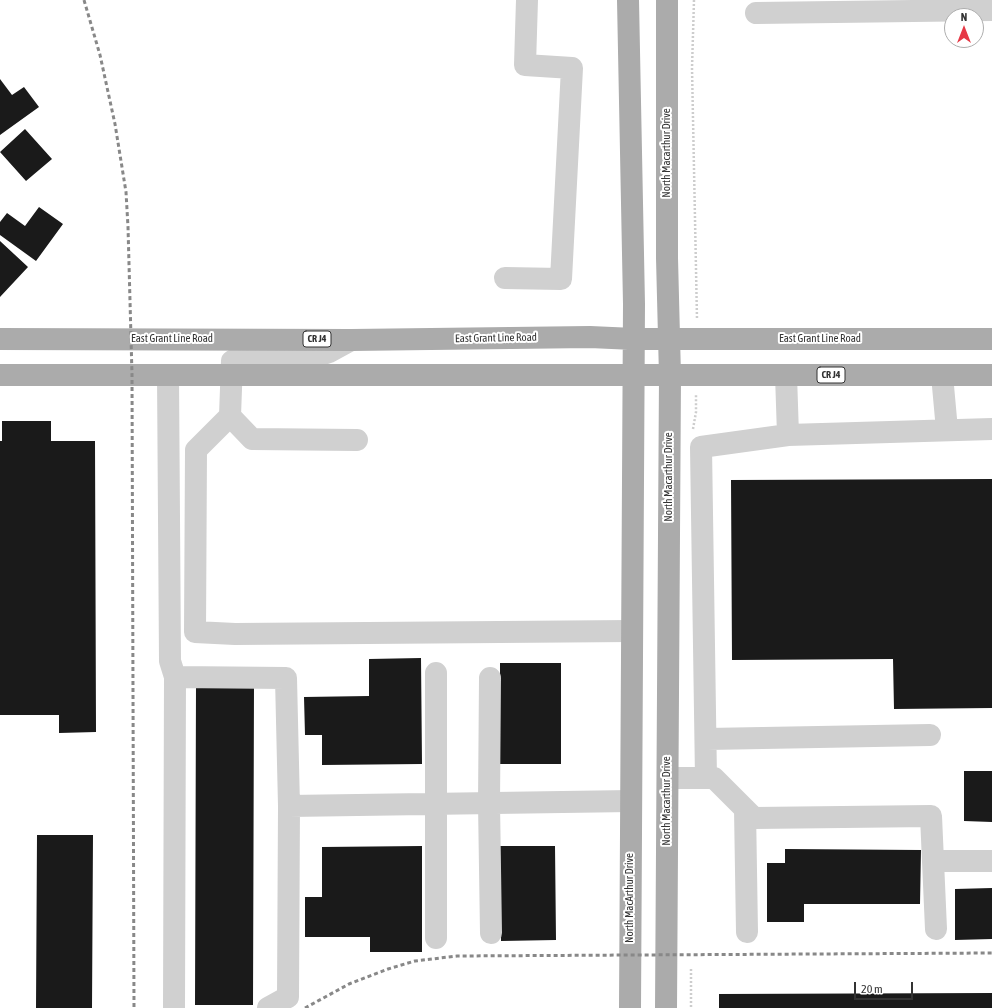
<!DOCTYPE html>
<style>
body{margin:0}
#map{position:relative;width:992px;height:1008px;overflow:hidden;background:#fff;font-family:"Asap Condensed",sans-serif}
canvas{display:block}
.north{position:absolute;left:944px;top:8px;width:40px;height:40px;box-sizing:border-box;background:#fff;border:1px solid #adadad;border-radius:50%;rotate:0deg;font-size:11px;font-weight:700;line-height:16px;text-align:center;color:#333}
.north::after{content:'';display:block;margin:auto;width:14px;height:18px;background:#e63946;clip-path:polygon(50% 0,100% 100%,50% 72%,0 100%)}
.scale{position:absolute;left:854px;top:982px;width:59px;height:18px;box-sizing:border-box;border:2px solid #333;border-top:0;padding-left:5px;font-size:12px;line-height:14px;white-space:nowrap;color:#333;-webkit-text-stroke:3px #fff;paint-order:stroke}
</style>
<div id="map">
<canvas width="992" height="1008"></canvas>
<div class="north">N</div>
<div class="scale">20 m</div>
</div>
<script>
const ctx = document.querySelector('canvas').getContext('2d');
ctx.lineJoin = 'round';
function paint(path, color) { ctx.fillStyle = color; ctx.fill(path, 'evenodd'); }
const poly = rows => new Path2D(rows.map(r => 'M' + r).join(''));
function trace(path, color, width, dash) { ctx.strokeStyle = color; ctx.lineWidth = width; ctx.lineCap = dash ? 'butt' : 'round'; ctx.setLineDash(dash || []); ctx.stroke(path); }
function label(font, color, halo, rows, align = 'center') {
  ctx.font = font + ' "Asap Condensed",sans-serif'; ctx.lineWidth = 4; ctx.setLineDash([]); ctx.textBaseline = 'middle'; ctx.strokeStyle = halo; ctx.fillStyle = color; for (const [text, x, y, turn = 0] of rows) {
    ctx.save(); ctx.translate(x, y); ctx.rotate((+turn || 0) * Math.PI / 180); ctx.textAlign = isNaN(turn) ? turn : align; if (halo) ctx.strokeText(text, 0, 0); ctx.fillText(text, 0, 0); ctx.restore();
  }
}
paint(poly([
 [0,79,12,95,24,87,39,107,0,135],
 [25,129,52,159,26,181,0,152],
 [39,207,63,224,36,261,0,235,0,222,7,213,25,226],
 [0,241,28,267,0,297],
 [2,421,51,421,51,441,95,441,96,732,59,733,59,715,0,715,0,441,2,441],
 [992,479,992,708,894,709,893,659,732,660,731,480],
 [421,658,422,764,322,765,322,735,305,735,304,697,369,696,369,659],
 [500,663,561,663,561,764,500,764],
 [196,684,254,684,253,1005,195,1005],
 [964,771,992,771,992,822,964,821],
 [37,835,93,835,92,1008,36,1008],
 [422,846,422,952,370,952,370,937,305,937,305,897,322,897,322,847],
 [500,846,555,846,556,940,501,941],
 [785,849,921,850,920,904,804,904,804,922,767,922,767,863,785,863],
 [992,888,992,939,955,940,955,889],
 [992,993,992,1008,719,1008,719,994]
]), '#1a1a1a');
trace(poly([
 [694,0,692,68,697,319],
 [693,429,696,412,696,394],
 [691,969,691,1008]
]), '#cdcdcd', 2.5, [2, 2]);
trace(poly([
 [756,13,992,10],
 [505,278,561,279,572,68,525,65,527,0],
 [351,340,329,352,320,355,240,356,232,361,230,416,196,450,195,632,235,634,632,631],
 [168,375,170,661,175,677],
 [786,375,788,435,992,429],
 [942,375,947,430],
 [230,416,252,439,357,440],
 [436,673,436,938],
 [490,678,489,803,491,933],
 [707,739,930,735],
 [668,778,714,778,754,818,931,816,936,929],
 [706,778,701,447,788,435],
 [745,809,747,932],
 [933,861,992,861],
 [174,1008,175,677,286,678,289,806,631,801],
 [268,1008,288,997,289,806]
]), '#d0d0d0', 22);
trace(poly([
 [628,0,634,304,630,1008],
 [0,339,351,340,590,337,634,339,992,339],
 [0,375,992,375],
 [666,1008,670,376,667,258,667,0]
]), '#ababab', 22);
trace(poly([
 [84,0,100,55,115,124,126,192,128,227,132,375,134,1008],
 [305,1008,349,984,388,969,415,961,457,956,992,953]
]), '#888', 3, [4, 3]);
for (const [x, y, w] of [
 [317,339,28],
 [831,375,28]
]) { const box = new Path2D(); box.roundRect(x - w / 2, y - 8, w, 16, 3); ctx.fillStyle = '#fff'; ctx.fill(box); trace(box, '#333', 1); }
label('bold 10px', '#333', null, [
 ["CR J4",317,339],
 ["CR J4",831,375]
]);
label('11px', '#333', '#fff', [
 ["North Macarthur Drive",667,153,-90],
 ["East Grant Line Road",496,338,-1],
 ["East Grant Line Road",172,339],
 ["East Grant Line Road",820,339],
 ["North Macarthur Drive",669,477,-90],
 ["North Macarthur Drive",667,801,-90],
 ["North MacArthur Drive",630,898,-90]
]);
</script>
